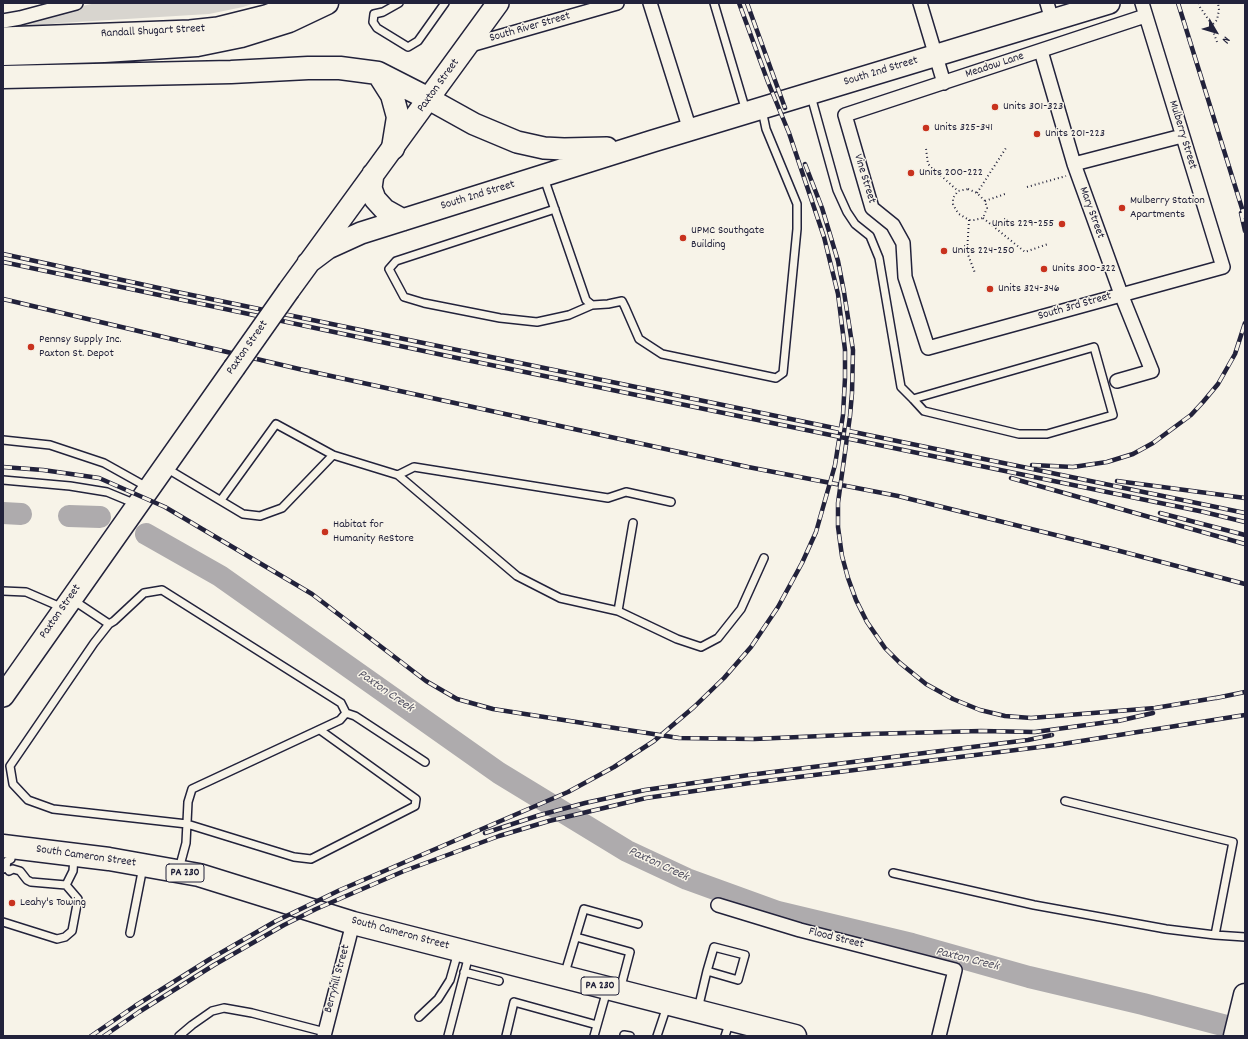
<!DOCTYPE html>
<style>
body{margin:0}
#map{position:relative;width:1248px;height:1039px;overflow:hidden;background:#f7f3e8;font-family:Dekko,sans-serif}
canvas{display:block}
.frame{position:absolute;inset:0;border:4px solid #22223b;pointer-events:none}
.north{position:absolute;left:1196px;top:12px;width:40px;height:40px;-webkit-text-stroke:3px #f7f3e8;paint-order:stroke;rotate:128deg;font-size:11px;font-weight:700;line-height:16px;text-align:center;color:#22223b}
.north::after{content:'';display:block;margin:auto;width:14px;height:18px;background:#22223b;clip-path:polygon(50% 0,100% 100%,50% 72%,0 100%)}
</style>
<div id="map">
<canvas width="1248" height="1039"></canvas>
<div class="frame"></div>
<div class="north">N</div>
</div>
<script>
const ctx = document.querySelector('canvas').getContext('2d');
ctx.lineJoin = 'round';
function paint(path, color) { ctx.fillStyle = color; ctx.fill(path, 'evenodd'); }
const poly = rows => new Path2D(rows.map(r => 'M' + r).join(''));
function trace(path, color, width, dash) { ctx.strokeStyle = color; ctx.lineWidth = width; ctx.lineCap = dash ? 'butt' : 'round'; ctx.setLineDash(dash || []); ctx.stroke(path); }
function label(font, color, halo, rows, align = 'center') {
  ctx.font = font + ' Dekko,sans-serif'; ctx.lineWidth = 3; ctx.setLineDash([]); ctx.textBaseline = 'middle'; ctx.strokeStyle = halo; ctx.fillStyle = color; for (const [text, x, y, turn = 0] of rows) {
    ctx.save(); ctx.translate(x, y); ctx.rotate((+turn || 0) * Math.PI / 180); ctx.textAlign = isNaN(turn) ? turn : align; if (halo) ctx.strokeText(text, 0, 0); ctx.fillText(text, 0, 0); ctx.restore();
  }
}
paint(poly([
 [96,3,255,3,243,7,209,14,60,23,13,29,10,22]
]), '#d8d5cf');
trace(poly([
 [3,513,21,514],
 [69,516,100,517],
 [146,534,220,576,499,773,627,851,687,879,778,912,912,944,1029,977,1143,1004,1245,1031]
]), '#aeabad', 22);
const service = poly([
 [399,3,383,12,374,14,373,22,377,28,408,47,418,41,445,3],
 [714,3,746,111],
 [811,96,837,190,847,212,855,224,870,236,879,258,901,387,913,399,924,411,1019,434,1047,434,1113,415,1094,347,913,399],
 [544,178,586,300,592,305,608,304,622,301,625,307,639,339,662,354,776,378,783,373,797,229,797,204,766,129,762,110],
 [555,209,396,261,389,269,404,297,424,303,500,318,537,322,569,315,592,305],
 [3,440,50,445,104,463,147,487],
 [166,468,243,514,260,516,282,508,333,455,398,475,517,576,560,598,618,611,633,523],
 [398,475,414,467,608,498,626,492,671,502],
 [3,480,70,486,107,492,136,504],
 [221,500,276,424,333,455],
 [3,591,26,592,63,608],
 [73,600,109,624,114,621,144,593,162,590,341,703,346,713,340,720,192,789,188,802,186,843,179,869],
 [618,611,677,639,701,647,718,638,741,609,764,558],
 [109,624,94,643,10,766,13,784,28,800,53,809,187,824,294,857,311,859,415,806,416,799,320,730],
 [346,713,355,716,425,762],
 [1065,801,1233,842,1215,935],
 [6,867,9,871,13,869,20,871,27,880,31,882,66,885,73,871,74,858],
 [3,869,6,867,7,861,11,859,12,849],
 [893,873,1034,905,1166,929,1215,935,1245,937],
 [3,922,57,939,65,937,72,931,78,899,66,885],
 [130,933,143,867],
 [576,937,630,952,620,990],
 [464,972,499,981],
 [564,976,584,909,638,924],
 [698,1009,707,971,714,947,745,955,738,980,707,971],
 [419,1017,438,999,450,980,458,952],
 [179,1036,192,1025,212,1011,224,1008,252,1013,325,1032],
 [448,1036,469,955],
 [506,1036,514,1002,597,1025],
 [594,1036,607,990],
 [624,1036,624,1035,630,1036],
 [657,1036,667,1006],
 [725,1036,730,1021]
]);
const minor = poly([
 [650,3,690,130],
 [920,3,944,83],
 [1047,3,1052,20],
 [1142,3,1223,267,928,348,905,277,903,243,893,225,872,208,845,115,1145,16],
 [3,21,20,18,76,3],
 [467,46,617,3],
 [1041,51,1074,164,1121,294,1152,371,1117,381],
 [1074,164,1182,136],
 [718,905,800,930,955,970,939,1036],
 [324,1036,353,923]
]);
const primary = poly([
 [3,38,190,31,218,28,266,16,300,3],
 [429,99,474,124,517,142,544,148,564,149,607,148],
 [373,174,371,188,375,199,385,210,403,220],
 [308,263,328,248,361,233,653,141,1109,3],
 [289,290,498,3],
 [3,696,234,368]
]);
const trunk = poly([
 [3,846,109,859,199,875,353,923,795,1036],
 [1235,1036,1245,995]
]);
const motorway = poly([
 [3,54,104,51,197,45,241,36,289,21,327,3],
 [378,73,392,95,398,117,393,148],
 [3,77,231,72,308,68,340,68,378,73,429,99]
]);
trace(service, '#22223b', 10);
trace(minor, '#22223b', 16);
trace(primary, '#22223b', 24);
trace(trunk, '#22223b', 25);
trace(motorway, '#22223b', 25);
trace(poly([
 [1199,3,1200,7,1212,25],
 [1217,42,1211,26,1217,20,1219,10,1218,3],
 [926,149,928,164,958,191],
 [1027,187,1066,176],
 [968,189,977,193,985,201,987,208,983,218,974,220,969,220,959,214,956,210,953,204,953,198,958,191,968,189],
 [977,193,1006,148],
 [985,201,1005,194],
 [983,218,1025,252,1048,244],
 [969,220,967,252,975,273]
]), '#22223b', 2, [1, 3]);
trace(service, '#f7f3e8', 7);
trace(minor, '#f7f3e8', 13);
trace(primary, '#f7f3e8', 21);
trace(trunk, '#f7f3e8', 22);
trace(motorway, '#f7f3e8', 22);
const rail = poly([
 [747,3,785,108],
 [1178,3,1245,218],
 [805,164,822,208,838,261,844,292,853,350,852,393,850,416,838,503,838,527,842,556,848,578,856,600,867,622,885,648,900,663,926,684,953,699,980,710,1005,716,1031,718,1155,708,1221,697],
 [1241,213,1245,231],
 [3,254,177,292,1245,513],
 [3,262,457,358,1204,512,1245,522],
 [3,299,299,369,748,467,898,496,1116,550,1245,584],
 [1032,465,1073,467,1107,462,1133,454,1153,443,1191,415,1203,402,1218,384,1235,354,1245,323],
 [3,467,43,470,99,478,165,507,312,594,426,681,457,699,493,709,679,738,754,739,867,734,981,731,1035,732,1123,720],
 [1011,478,1245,544],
 [1117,481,1245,498],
 [1160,513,1245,535],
 [1216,698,1245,692],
 [1118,721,1153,713],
 [485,833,540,815,585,803,645,790,749,775,1028,740,1052,735],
 [91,1036,135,1006,210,959,276,921,340,890,568,792,614,767,654,741,694,707,724,678,751,647,778,607,802,563,816,532,835,465,843,415,845,378,845,350,838,294,824,237,789,133,768,82,739,3],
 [104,1036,139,1012,214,965,284,925,316,909,404,871,499,836,549,821,646,798,750,783,1056,745,1245,715]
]);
trace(rail, '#22223b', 4.5);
trace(rail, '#f7f3e8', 3, [9]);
const primaryBridge = poly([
 [234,368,289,290]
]);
trace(primaryBridge, '#22223b', 24, []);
trace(primaryBridge, '#f7f3e8', 21);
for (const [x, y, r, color] of [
 [995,107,4,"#c8321e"],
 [926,128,4,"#c8321e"],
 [1037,134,4,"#c8321e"],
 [911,173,4,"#c8321e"],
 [1122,208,4,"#c8321e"],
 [1062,224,4,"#c8321e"],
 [683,238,4,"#c8321e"],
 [944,251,4,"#c8321e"],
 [1044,269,4,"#c8321e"],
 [990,289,4,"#c8321e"],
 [31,347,4,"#c8321e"],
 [325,532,4,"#c8321e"],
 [12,903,4,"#c8321e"]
]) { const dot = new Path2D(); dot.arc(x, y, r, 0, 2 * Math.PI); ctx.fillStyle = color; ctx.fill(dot); trace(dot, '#f7f3e8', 1.5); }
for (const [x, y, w] of [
 [185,873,38],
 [600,986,38]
]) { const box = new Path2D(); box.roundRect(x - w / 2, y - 9, w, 18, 3); ctx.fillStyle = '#f7f3e8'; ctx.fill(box); trace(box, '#22223b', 1); }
label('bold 11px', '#22223b', null, [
 ["PA 230",185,873],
 ["PA 230",600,986]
]);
label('12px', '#22223b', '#f7f3e8', [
 ["South River Street",530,28,-16],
 ["Randall Shugart Street",153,32,-3],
 ["Meadow Lane",995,66,-18],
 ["South 2nd Street",881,72,-17],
 ["Paxton Street",439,86,-54],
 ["Mulberry Street",1182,135,73],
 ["Vine Street",864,179,73],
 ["South 2nd Street",478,196,-17],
 ["Mary Street",1091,213,70],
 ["South 3rd Street",1075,307,-16],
 ["Paxton Street",248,348,-55],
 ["Paxton Street",61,612,-55],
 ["South Cameron Street",86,857,8],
 ["South Cameron Street",400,934,15],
 ["Flood Street",836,939,14],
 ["Berryhill Street",338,979,-75]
]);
label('12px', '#22223b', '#f7f3e8', [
 ["Units 301-323",1003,107],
 ["Units 325-341",934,128],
 ["Units 201-223",1045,134],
 ["Units 200-222",919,173],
 ["Mulberry Station",1130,201],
 ["Apartments",1130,215],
 ["Units 229-255",1054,224,"right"],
 ["UPMC Southgate",691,231],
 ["Building",691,245],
 ["Units 224-250",952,251],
 ["Units 300-322",1052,269],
 ["Units 324-346",998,289],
 ["Pennsy Supply Inc.",39,340],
 ["Paxton St. Depot",39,354],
 ["Habitat for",333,525],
 ["Humanity ReStore",333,539],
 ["Leahy's Towing",20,903]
], 'left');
label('italic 13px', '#535263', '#f7f3e8', [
 ["Paxton Creek",385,692,35],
 ["Paxton Creek",658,865,25],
 ["Paxton Creek",967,960,14]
]);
</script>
